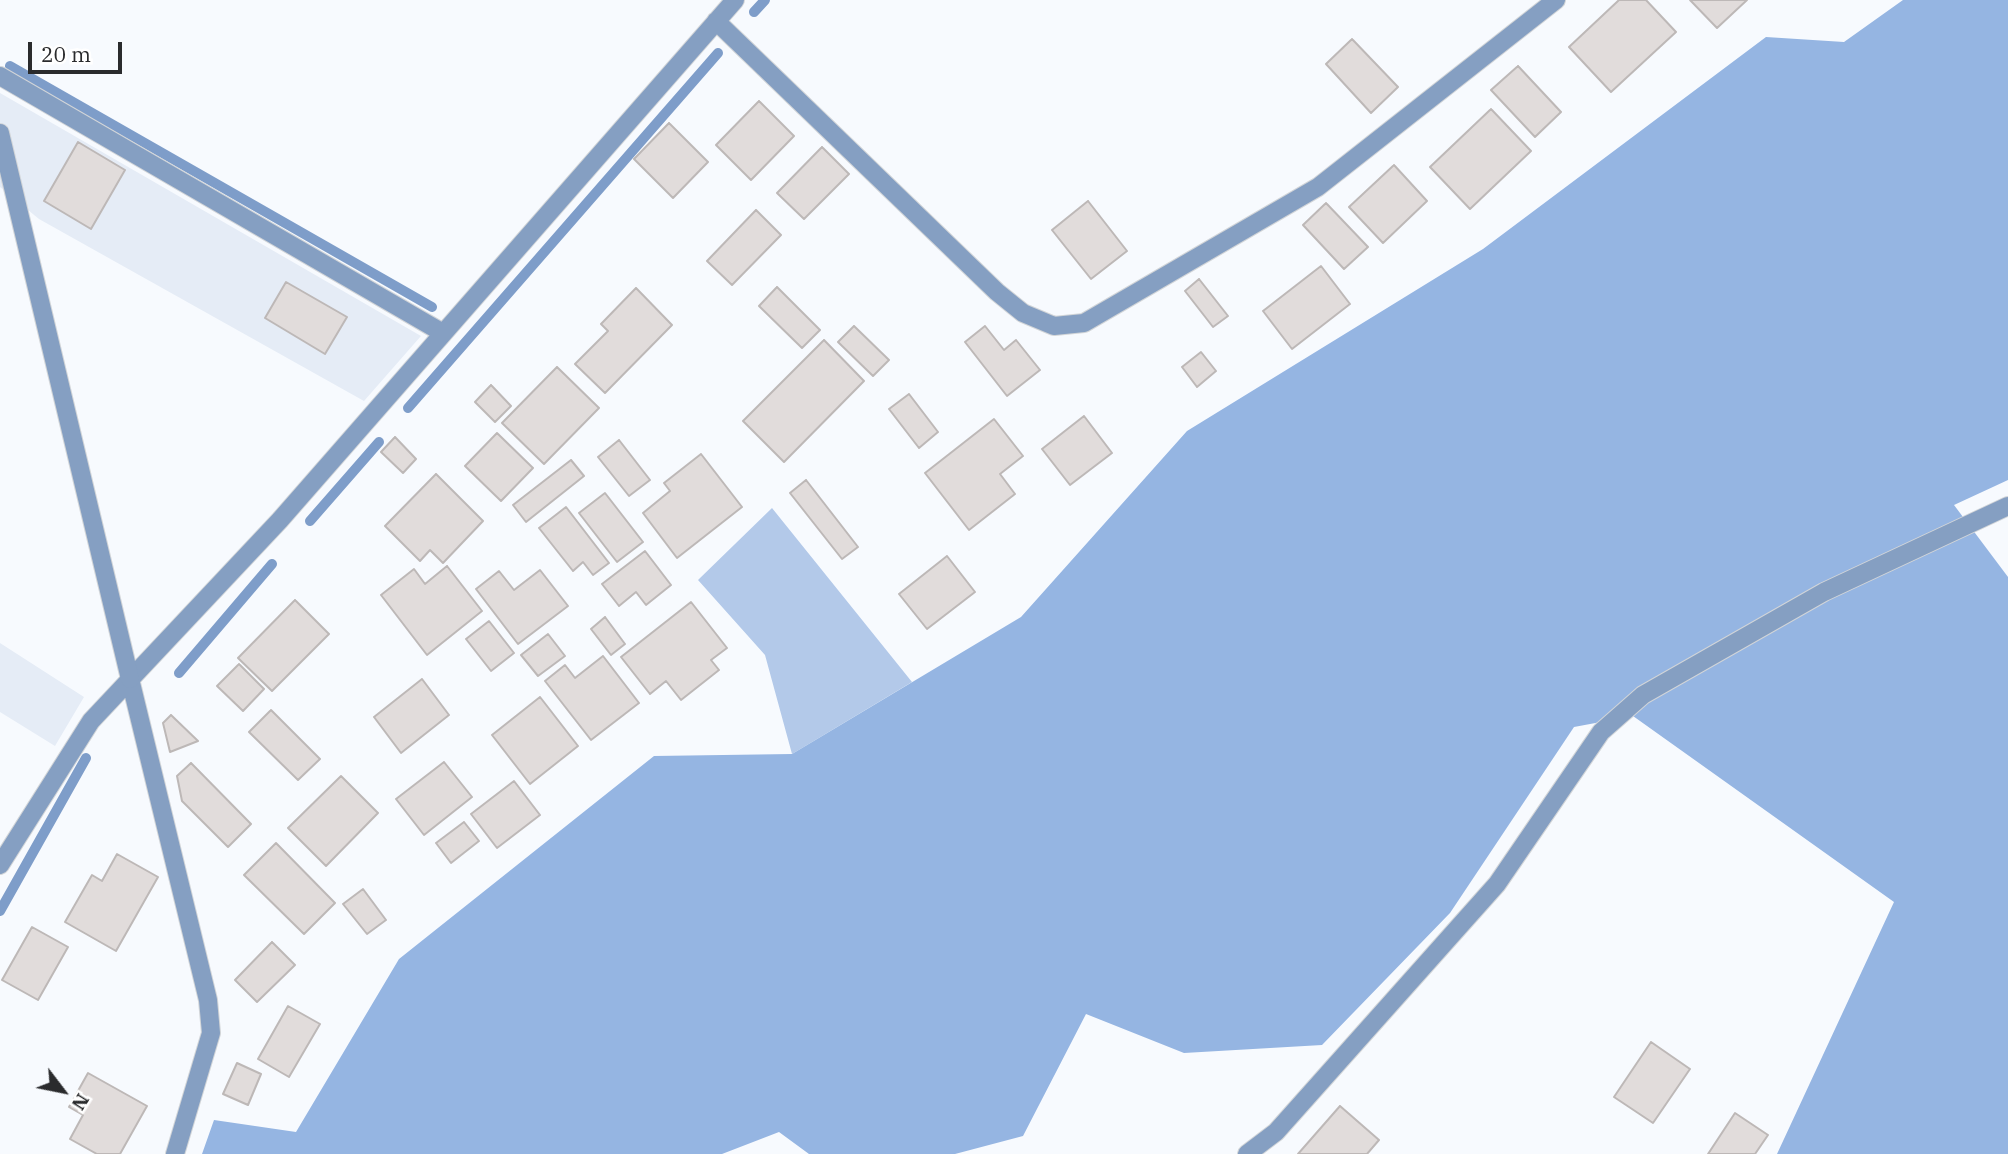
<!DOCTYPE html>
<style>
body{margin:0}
#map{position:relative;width:2008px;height:1154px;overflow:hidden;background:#f7fafe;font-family:"IBM Plex Serif",serif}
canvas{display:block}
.north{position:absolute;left:28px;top:1056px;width:70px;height:70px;-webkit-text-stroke:5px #fff;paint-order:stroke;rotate:122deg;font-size:19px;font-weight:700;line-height:28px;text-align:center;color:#2a2b2d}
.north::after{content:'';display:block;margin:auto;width:24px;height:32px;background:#2a2b2d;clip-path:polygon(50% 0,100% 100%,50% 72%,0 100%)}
.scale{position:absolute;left:28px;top:42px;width:94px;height:32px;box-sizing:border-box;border:4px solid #2a2b2d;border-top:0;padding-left:9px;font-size:21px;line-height:24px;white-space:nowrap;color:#2a2b2d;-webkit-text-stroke:5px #fff;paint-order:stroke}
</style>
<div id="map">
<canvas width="2008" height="1154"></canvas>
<div class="north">N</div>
<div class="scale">20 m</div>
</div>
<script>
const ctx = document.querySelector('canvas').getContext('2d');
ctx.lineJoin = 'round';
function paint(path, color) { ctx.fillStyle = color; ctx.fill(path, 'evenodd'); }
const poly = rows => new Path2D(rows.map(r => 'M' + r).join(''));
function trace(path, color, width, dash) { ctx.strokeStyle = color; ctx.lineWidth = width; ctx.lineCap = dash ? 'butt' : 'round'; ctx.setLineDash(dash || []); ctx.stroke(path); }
paint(poly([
 [0,93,421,336,364,401,39,219,0,187],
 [0,643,84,697,55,746,0,712]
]), '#e5ecf6');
paint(poly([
 [772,508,912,682,792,754,765,655,698,580]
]), '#b3c9e9');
paint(poly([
 [1903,0,2008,0,2008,480,1954,505,2008,577,2008,1154,1777,1154,1894,902,1633,716,1574,727,1450,913,1322,1045,1184,1053,1086,1014,1023,1136,955,1154,809,1154,779,1132,722,1154,202,1154,214,1120,296,1132,399,959,654,756,792,754,1021,617,1187,431,1483,249,1766,37,1844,42]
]), '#95b5e2');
trace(poly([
 [754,12,765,0],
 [10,66,432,307],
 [408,408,718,53],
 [310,521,379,442],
 [179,673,272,564],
 [0,911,86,758]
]), '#7e9dc9', 10);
const building = poly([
 [1619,0,1646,0,1676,32,1611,92,1569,47,1619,0],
 [1690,0,1747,0,1717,28,1690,0],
 [1352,39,1398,87,1371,113,1326,64,1352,39],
 [1518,66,1561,112,1535,137,1491,90,1518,66],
 [759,101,794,136,751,180,716,145,759,101],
 [1491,109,1531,151,1470,209,1430,167,1491,109],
 [669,123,708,162,673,198,634,159,669,123],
 [78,142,125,170,91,229,44,201,78,142],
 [822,147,849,174,804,219,777,193,822,147],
 [1394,165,1427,201,1383,243,1349,207,1394,165],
 [1088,201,1127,251,1091,279,1052,230,1088,201],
 [1326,203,1368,247,1344,269,1303,225,1326,203],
 [756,210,781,235,732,285,707,261,756,210],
 [1321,266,1350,304,1292,349,1263,311,1321,266],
 [1199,279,1228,316,1213,327,1185,291,1199,279],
 [286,282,347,317,325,354,265,318,286,282],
 [777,287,820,330,802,348,759,306,777,287],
 [636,288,672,325,605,393,575,364,608,331,601,324,636,288],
 [854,326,889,360,873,376,838,342,854,326],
 [985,326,1004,350,1016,340,1040,370,1007,396,965,342,985,326],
 [824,340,864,381,784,462,743,421,824,340],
 [1201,352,1216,371,1197,387,1182,367,1201,352],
 [557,367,599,408,544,464,502,423,557,367],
 [491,385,511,406,495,422,475,402,491,385],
 [909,394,938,432,919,448,889,409,909,394],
 [1084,416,1112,453,1070,485,1042,449,1084,416],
 [994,419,1023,456,1000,474,1015,494,969,530,925,473,994,419],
 [497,433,533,468,501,501,465,466,497,433],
 [395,437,416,459,403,473,381,452,395,437],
 [619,440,650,480,629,496,598,457,619,440],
 [701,454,742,507,677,558,643,513,670,491,664,483,701,454],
 [571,460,584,476,526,522,513,505,571,460],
 [436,474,483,521,443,563,430,550,420,561,385,526,436,474],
 [806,480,858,547,842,559,790,493,806,480],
 [605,493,643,542,617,562,579,513,605,493],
 [566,507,609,563,593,575,583,562,573,571,539,528,566,507],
 [645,551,671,585,646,605,636,592,619,606,602,584,645,551],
 [947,556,975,592,927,629,899,594,947,556],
 [447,566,482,611,427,655,381,595,414,569,425,584,447,566],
 [540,570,568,606,518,644,476,589,499,571,514,590,540,570],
 [295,600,329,634,272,691,238,658,295,600],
 [691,602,727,648,711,660,719,670,681,700,666,681,650,694,621,657,691,602],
 [605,617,625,644,611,655,591,629,605,617],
 [489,621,514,653,491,671,466,639,489,621],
 [548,634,565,656,538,676,521,655,548,634],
 [603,656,639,703,591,740,545,681,565,665,575,678,603,656],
 [239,664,264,689,243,711,217,686,239,664],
 [422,679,449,715,401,753,374,717,422,679],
 [540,697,578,746,530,784,492,735,540,697],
 [271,710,320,759,298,780,249,732,271,710],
 [171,715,198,741,170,752,163,723,171,715],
 [444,762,472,797,424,835,396,799,444,762],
 [191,763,251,824,228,847,182,801,177,776,191,763],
 [341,776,378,813,326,866,288,828,341,776],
 [514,781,540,815,497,848,471,814,514,781],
 [464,822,479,841,451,863,436,843,464,822],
 [276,843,335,903,304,934,244,875,276,843],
 [117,854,158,877,116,951,65,922,92,875,102,881,117,854],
 [363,889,386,920,367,934,343,904,363,889],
 [32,927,68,947,38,1000,2,980,32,927],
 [272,942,295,965,257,1002,235,980,272,942],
 [288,1006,320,1024,289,1077,258,1059,288,1006],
 [1651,1042,1690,1069,1653,1123,1614,1097,1651,1042],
 [237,1063,261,1074,248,1105,223,1094,237,1063],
 [88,1073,147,1106,120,1154,97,1154,70,1139,83,1115,69,1107,88,1073],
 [1340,1106,1379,1140,1367,1154,1298,1154,1340,1106],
 [1735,1113,1768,1135,1755,1154,1708,1154,1735,1113]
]);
paint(building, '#e1dcdb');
trace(building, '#bdb8b7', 2);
const minor = poly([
 [716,21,997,292,1023,313,1054,326,1084,323,1318,187,1556,0],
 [0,76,443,333],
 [130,679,208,1000,211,1033,175,1154],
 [0,865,91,721,280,520,735,0],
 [1247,1154,1276,1132,1497,884,1601,732,1643,695,1824,592,2008,506]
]);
const tertiary = poly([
 [0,133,130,679]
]);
trace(minor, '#d2d5d8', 20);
trace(tertiary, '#d2d5d8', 20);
trace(minor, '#859fc2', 18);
trace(tertiary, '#859fc2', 18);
</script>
